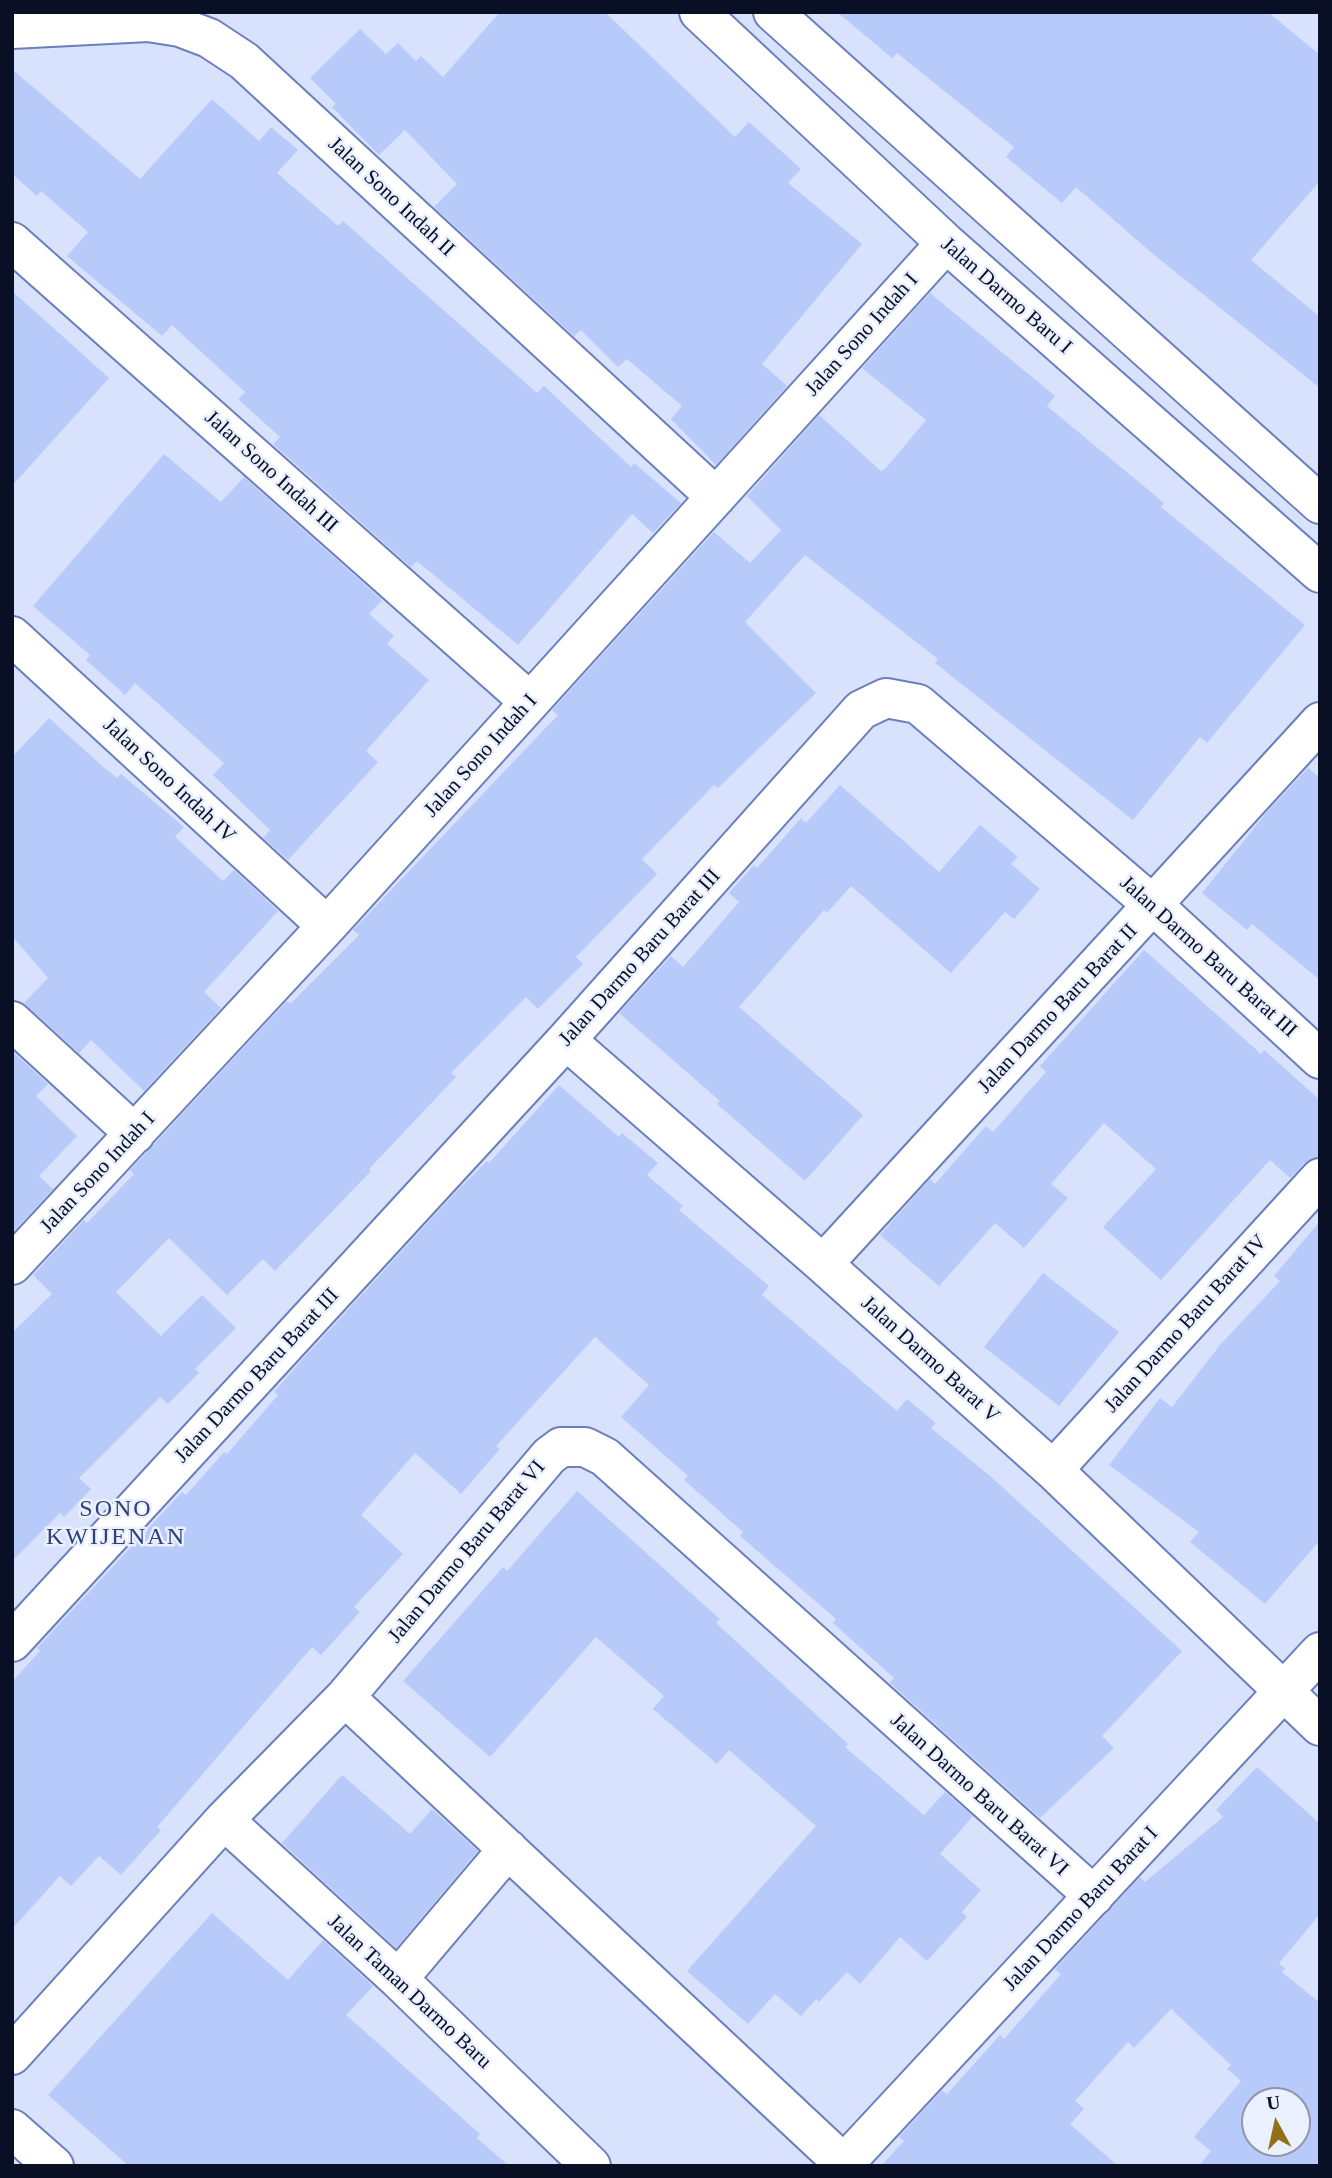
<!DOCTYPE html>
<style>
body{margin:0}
#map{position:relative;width:1332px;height:2178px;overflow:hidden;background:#d8e2fd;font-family:"Times New Roman",serif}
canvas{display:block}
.frame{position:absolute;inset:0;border:14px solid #091026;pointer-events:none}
.north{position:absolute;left:1241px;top:2087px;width:70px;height:70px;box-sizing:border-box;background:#eaf0fd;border:2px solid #9096a7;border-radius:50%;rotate:352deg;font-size:19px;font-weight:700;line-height:28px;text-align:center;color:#091026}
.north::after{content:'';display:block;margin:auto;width:24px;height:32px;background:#907116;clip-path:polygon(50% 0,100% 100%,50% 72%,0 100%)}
</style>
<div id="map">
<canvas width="1332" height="2178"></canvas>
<div class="frame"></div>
<div class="north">U</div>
</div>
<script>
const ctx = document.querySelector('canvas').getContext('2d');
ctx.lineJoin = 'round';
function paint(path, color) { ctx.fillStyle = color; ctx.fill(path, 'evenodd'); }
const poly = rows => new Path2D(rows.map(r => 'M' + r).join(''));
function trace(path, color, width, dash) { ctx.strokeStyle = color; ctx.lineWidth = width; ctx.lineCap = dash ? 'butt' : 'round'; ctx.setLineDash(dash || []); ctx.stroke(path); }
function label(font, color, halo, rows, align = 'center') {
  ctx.font = font + ' "Times New Roman",serif'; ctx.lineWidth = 5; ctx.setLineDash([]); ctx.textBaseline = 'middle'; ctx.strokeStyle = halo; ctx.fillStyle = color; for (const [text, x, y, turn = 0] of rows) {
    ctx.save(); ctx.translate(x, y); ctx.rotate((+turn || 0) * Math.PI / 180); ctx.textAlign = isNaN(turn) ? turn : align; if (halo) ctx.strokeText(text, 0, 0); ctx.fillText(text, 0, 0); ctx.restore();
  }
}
paint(poly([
 [500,12,605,12,735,137,749,122,801,169,788,183,862,244,762,364,787,386,716,465,671,419,682,406,627,359,618,367,581,330,574,336,434,207,457,184,405,130,379,155,332,107,336,104,310,78,360,29,386,54,398,43,416,61,421,56,443,77],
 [837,12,1268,12,1320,55,1320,181,1251,260,1320,317,1320,388,1153,254,1076,187,1062,203,1006,157,1014,147,897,53,892,58],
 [12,69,140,179,212,99,259,141,271,127,298,150,277,173,338,226,343,221,537,393,544,386,631,467,634,463,681,503,653,533,632,514,518,645,417,561,411,567,273,444,280,437,238,399,245,392,172,325,162,336,67,256,88,232,41,191,37,196,12,174],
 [12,291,109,378,12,486],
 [930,293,1055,396,1047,406,1164,503,1161,507,1305,625,1207,743,1200,737,1133,820,935,663,938,659,805,555,745,622,816,693,718,788,714,785,642,859,657,874,576,957,583,964,538,1009,526,997,451,1073,456,1077,369,1169,371,1171,275,1271,263,1259,227,1295,169,1238,116,1292,161,1336,202,1295,236,1328,195,1369,199,1373,168,1404,160,1397,79,1478,91,1489,64,1517,60,1513,12,1561,12,1333,52,1294,33,1275,84,1220,87,1223,134,1174,130,1170,287,1001,290,1004,359,935,353,930,558,715,552,710,714,532,750,563,781,530,747,496,819,415,881,471,886,468,926,420,862,368],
 [164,454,221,502,244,477,382,600,369,614,394,636,387,644,429,680,366,751,378,762,288,860,263,838,270,830,213,775,224,763,135,683,125,695,86,660,90,655,33,606],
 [49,718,100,764,117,778,121,774,184,827,175,837,223,881,234,870,278,911,204,992,221,1008,144,1091,91,1040,79,1053,24,1003,48,978,12,936,12,757],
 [1308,768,1320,778,1320,980,1252,924,1247,930,1202,893,1266,813],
 [840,785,939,872,980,825,1018,857,1011,864,1040,889,1014,919,1005,912,951,973,851,886,827,913,824,910,739,1007,863,1115,805,1181,717,1104,720,1101,619,1013,671,956,683,967,739,902,729,893,754,865,757,868,801,818,806,823],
 [1144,950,1261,1054,1264,1050,1320,1100,1320,1157,1304,1163,1290,1178,1270,1160,1161,1280,1103,1227,1156,1169,1104,1123,1051,1184,1068,1198,1024,1248,995,1223,939,1286,880,1235,930,1179,935,1184,986,1126,993,1132,1046,1072,1040,1066],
 [12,1051,48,1084,36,1096,77,1136,39,1176,53,1189,12,1233],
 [559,1085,619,1137,622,1133,658,1163,647,1175,683,1206,679,1210,769,1286,762,1295,897,1411,907,1399,936,1423,931,1428,989,1475,1182,1651,1102,1736,1114,1748,1040,1818,890,1683,894,1678,833,1623,836,1619,740,1536,743,1532,684,1480,688,1476,621,1417,649,1385,595,1337,496,1446,500,1449,461,1494,415,1453,361,1515,403,1554,354,1607,360,1612,321,1655,312,1647,157,1827,161,1830,121,1875,99,1856,71,1886,60,1876,12,1929,12,1682,40,1651,37,1648,182,1492,186,1495,224,1452,227,1454,278,1395,274,1392,301,1361,456,1192,487,1161,489,1163],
 [1320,1221,1320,1540,1265,1604,1190,1542,1199,1532,1109,1465,1160,1398,1172,1407,1220,1345,1280,1281,1274,1276],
 [1043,1273,1119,1332,1059,1406,984,1347],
 [577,1491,720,1619,716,1623,848,1744,845,1747,924,1815,945,1792,973,1816,940,1854,981,1890,962,1912,967,1917,927,1961,900,1937,860,1984,847,1972,819,2002,816,1999,801,2016,775,1994,748,2024,687,1971,816,1826,729,1750,717,1764,653,1709,664,1696,596,1637,490,1757,403,1681,503,1567,507,1571],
 [1257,1767,1320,1824,1320,1914,1279,1963,1285,1969,1282,1972,1320,2003,1320,2166,1199,2166,1211,2151,1194,2137,1241,2081,1227,2069,1231,2065,1171,2009,1134,2048,1128,2042,1075,2101,1084,2109,1070,2124,1118,2166,881,2166,904,2141,899,2137,942,2090,947,2094,1000,2035,1004,2039,1061,1974,1055,1969,1140,1877,1145,1882,1223,1817,1216,1810],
 [1255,2101,1297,2101,1297,2143,1255,2143],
 [342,1775,410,1834,432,1809,478,1851,396,1948,282,1843],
 [212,1913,288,1980,323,1940,373,1986,346,2015,480,2134,477,2138,509,2166,129,2166,48,2095]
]), '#b7cafa');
const minor = poly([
 [699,12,946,243,1320,573],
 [773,12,1320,504],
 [12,29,148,22,180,27,209,38,244,61,716,497],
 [12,242,530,702],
 [12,636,327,926],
 [12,1021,135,1134],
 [566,1040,823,1264,1053,1470,1320,1726],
 [823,1264,1320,722],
 [12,1265,327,926,946,243],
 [1053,1470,1320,1178],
 [12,1642,566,1040,861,710,886,698,918,704,1153,905,1320,1059],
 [345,1697,844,2164],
 [224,1820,398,1979,591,2166],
 [398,1979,508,1849],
 [12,2055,224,1820,345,1697,549,1456,561,1447,585,1447,605,1457,1094,1896],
 [12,2129,54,2166],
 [842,2166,1320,1652]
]);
trace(minor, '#6a7fbb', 42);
trace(minor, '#fff', 38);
label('21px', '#091026', '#eaf0fd', [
 ["Jalan Sono Indah II",391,197,43],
 ["Jalan Darmo Baru I",1006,296,41],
 ["Jalan Sono Indah I",862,335,-48],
 ["Jalan Sono Indah III",271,472,42],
 ["Jalan Sono Indah I",481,756,-48],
 ["Jalan Sono Indah IV",169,781,43],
 ["Jalan Darmo Baru Barat III",1208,957,42],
 ["Jalan Darmo Baru Barat III",640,958,-48],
 ["Jalan Darmo Baru Barat II",1058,1009,-47],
 ["Jalan Sono Indah I",98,1173,-47],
 ["Jalan Darmo Baru Barat IV",1186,1324,-48],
 ["Jalan Darmo Barat V",930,1360,42],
 ["Jalan Darmo Baru Barat III",257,1376,-47],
 ["Jalan Darmo Baru Barat VI",467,1552,-50],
 ["Jalan Darmo Baru Barat VI",979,1795,42],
 ["Jalan Darmo Baru Barat I",1081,1909,-47],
 ["Jalan Taman Darmo Baru",409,1992,43]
]);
ctx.letterSpacing = '2px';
label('24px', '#2f4177', '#eaf0fd', [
 ["SONO",116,1510],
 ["KWIJENAN",116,1538]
]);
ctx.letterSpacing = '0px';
</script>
